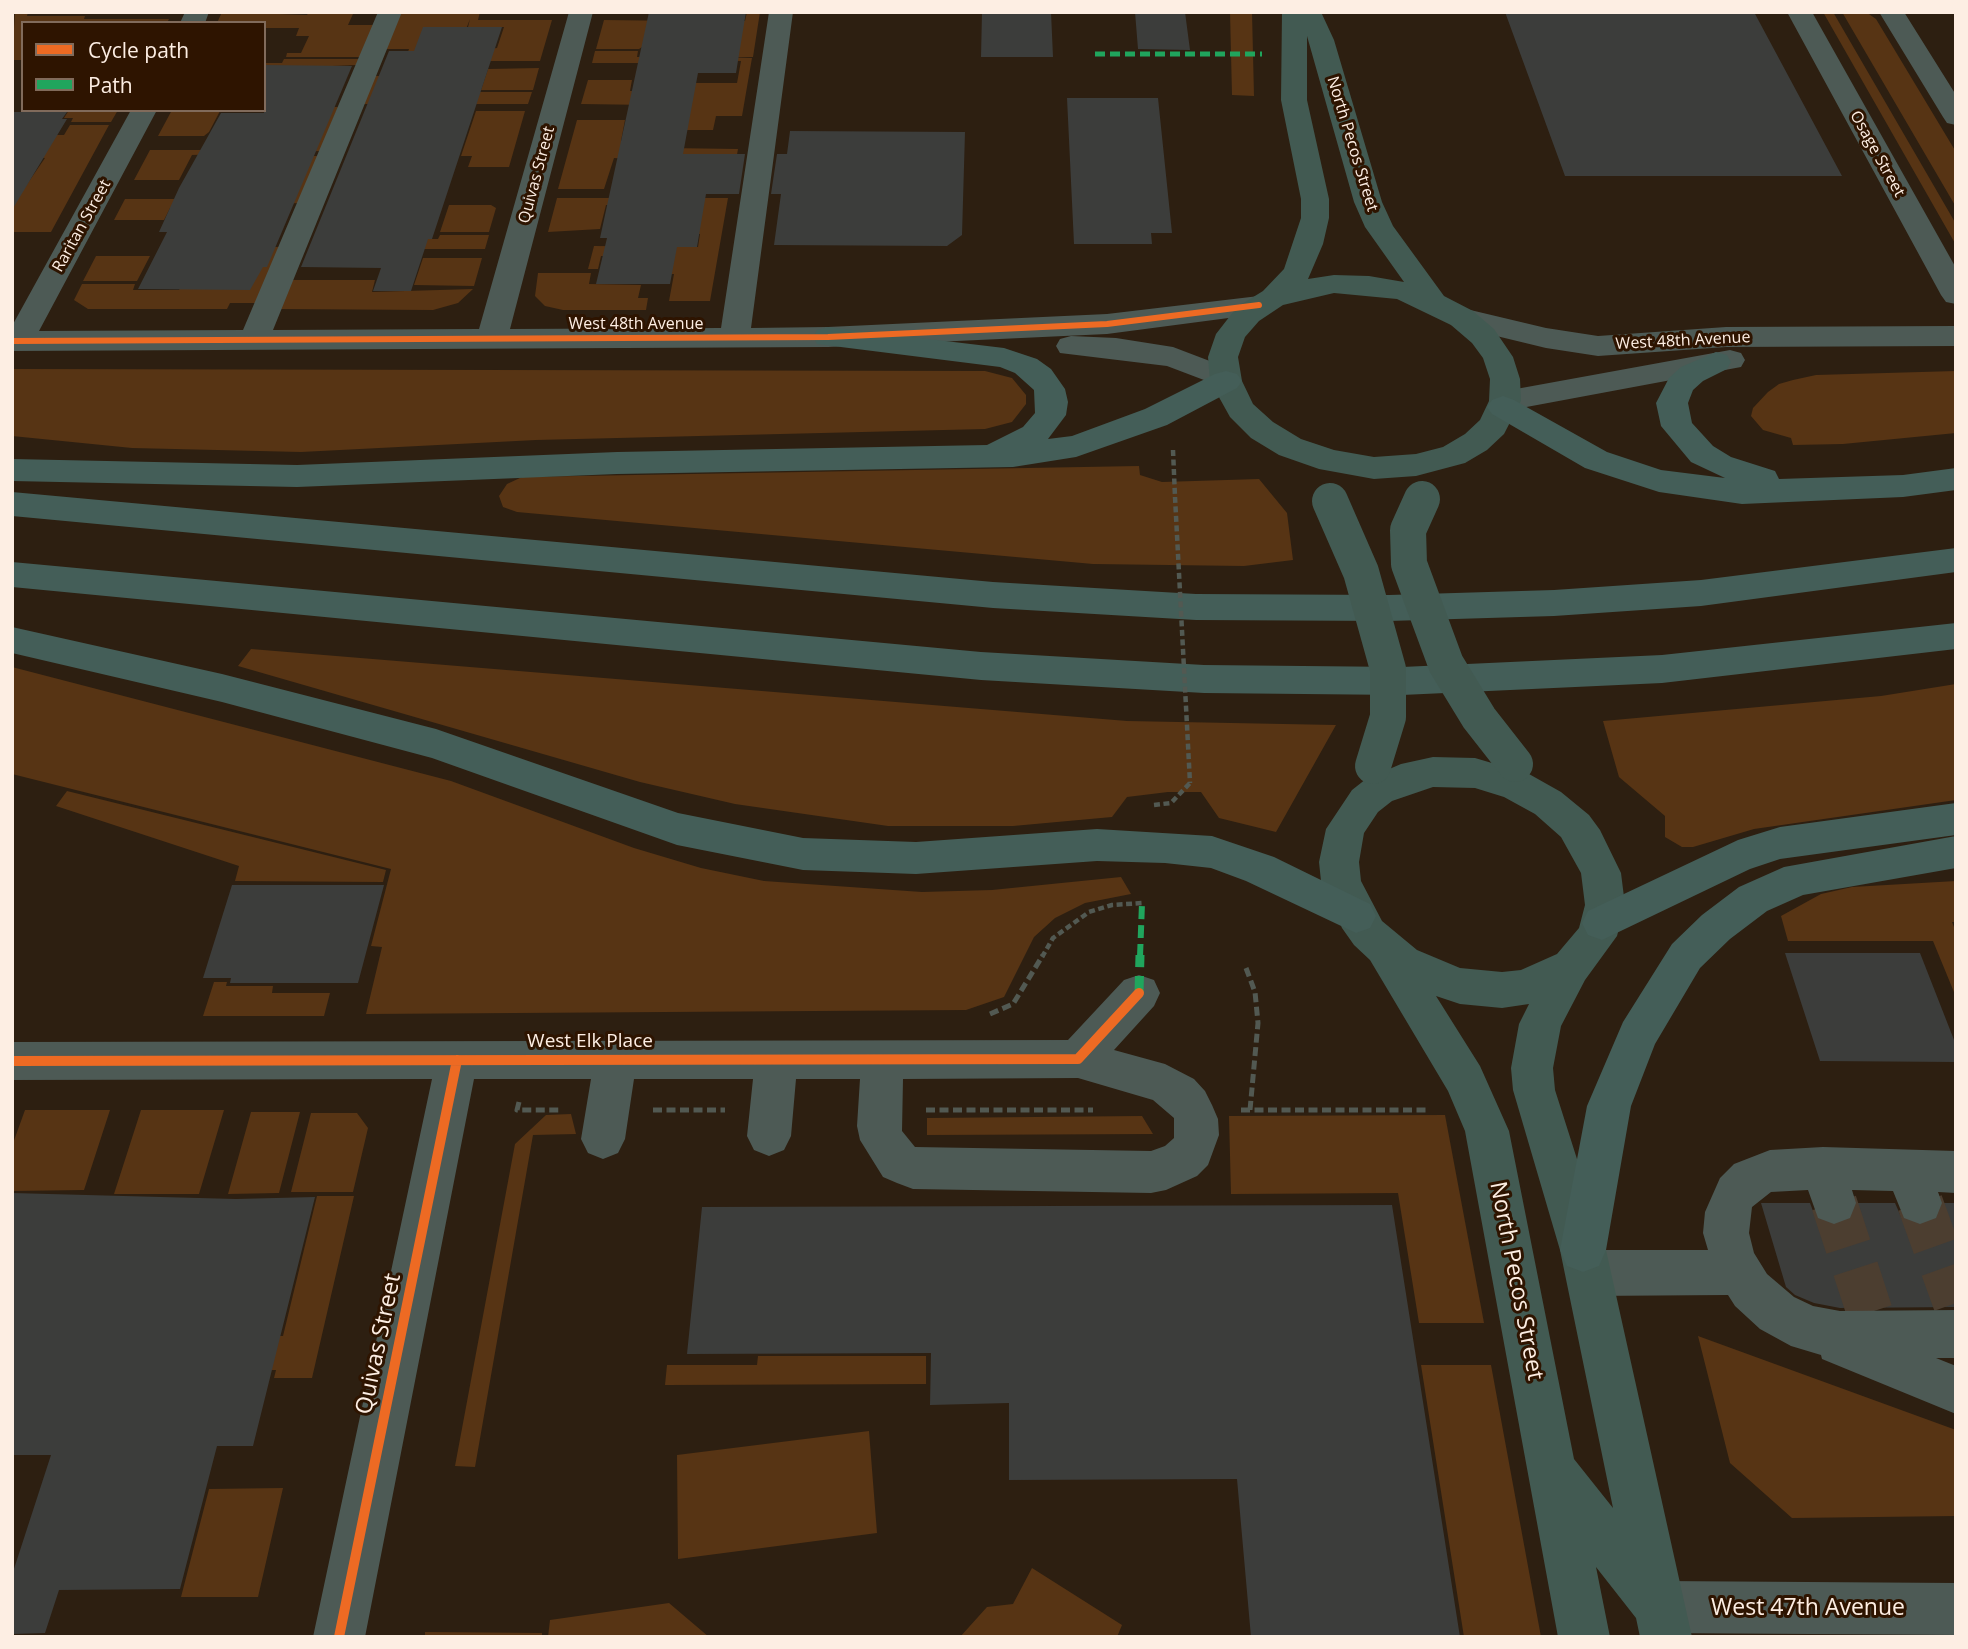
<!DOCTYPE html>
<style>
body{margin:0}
#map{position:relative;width:1968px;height:1649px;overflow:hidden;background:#2d1f11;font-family:"Open Sans",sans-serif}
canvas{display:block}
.frame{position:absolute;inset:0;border:14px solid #fdeee3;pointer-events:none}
.legend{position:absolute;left:21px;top:21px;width:245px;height:91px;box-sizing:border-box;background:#2e1400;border:2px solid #816b5b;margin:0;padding:9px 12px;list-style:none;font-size:21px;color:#fdeee3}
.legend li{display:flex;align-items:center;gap:14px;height:35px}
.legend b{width:35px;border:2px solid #816b5b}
</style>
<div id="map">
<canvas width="1968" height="1649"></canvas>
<div class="frame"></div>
<ul class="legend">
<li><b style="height:9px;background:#ed6a23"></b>Cycle path</li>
<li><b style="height:9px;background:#20a55d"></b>Path</li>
</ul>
</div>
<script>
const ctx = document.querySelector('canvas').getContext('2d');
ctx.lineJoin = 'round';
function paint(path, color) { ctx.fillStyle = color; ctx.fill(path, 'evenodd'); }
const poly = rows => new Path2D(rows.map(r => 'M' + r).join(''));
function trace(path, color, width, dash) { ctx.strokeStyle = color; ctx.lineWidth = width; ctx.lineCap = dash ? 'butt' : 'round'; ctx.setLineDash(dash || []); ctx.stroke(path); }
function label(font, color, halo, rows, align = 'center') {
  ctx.font = font + ' "Open Sans",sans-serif'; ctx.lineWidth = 6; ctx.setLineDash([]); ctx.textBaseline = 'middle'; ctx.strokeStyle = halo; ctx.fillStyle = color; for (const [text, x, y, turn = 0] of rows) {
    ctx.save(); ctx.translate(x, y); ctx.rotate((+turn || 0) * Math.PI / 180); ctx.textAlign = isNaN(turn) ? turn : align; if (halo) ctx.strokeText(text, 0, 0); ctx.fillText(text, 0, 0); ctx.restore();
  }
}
paint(poly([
 [15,12,28,12,27,16,85,16,84,19,169,19,167,23,23,23,23,60,12,60],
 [222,12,307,15,309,12,380,12,353,14,348,25,374,25,361,57,286,57,287,53,301,53,309,36,296,36,299,28,264,28,264,23,217,23],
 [399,12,480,12,478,20,552,20,540,61,480,61,487,49,497,48,504,27,468,27,470,19,454,60,405,60,409,49,384,49],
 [747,12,760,12,753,57,720,57,752,58,742,116,716,116,713,130,663,130,649,105,581,104,588,80,632,80,630,91,688,91,690,83,737,83,741,61,649,60,696,21,745,21],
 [1230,12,1252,12,1254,96,1232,95],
 [1823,12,1833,12,1956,224,1956,245],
 [1842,12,1866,12,1876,19,1956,152,1956,207],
 [604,20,683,21,639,49,596,49],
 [595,51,638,51,637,57,648,57,647,63,592,63],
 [284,59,359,59,356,65,264,69,264,63,282,63],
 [539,68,533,90,481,90,488,69],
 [373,76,404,76,479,92,532,92,528,104,362,104],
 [281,107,338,107,320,151,192,155,179,180,134,180,150,150,261,150],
 [69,110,118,110,111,122,71,122,73,118,64,118],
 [172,110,264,110,277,112,220,111,209,132,204,136,158,136],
 [476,111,525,111,509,167,468,167,472,156,461,156],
 [577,120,625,120,621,141,668,141,668,148,738,149,735,166,614,158,604,189,558,189],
 [70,125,109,125,51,232,12,232,12,206,45,158,12,157,22,135,64,135],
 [273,156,320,156,300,203,170,208,164,220,114,220,125,199,247,199],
 [557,198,728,198,710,301,669,301,674,274,646,274,649,256,601,256,598,269,588,269,594,246,698,247,700,234,662,234,649,205,606,205,600,229,548,232],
 [449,205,491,205,496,208,489,232,440,232],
 [440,235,489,235,485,249,421,249,425,239,438,239],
 [191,247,282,247,259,303,230,303,227,309,88,309,74,300,82,284,135,284,133,290,179,290,196,254],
 [96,256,150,256,137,281,83,281],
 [423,258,482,258,474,286,414,285],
 [538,273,591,273,589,284,641,285,638,298,648,298,646,310,563,310,545,306,535,296],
 [289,280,375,280,372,292,473,289,458,303,433,310,277,309],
 [12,369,985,371,1012,378,1026,395,1026,404,1012,422,985,429,536,440,301,452,132,448,12,436],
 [1956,371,1956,433,1843,444,1793,445,1791,438,1763,430,1751,416,1753,408,1768,392,1779,384,1793,380,1816,375],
 [1139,466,1140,475,1162,482,1259,479,1287,513,1293,560,1244,566,1093,564,517,512,503,507,499,496,507,484,522,477],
 [251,649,1127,721,1336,725,1276,832,1219,818,1201,792,1168,792,1127,797,1112,817,1013,826,888,826,735,804,640,782,238,666],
 [12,667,451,781,634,848,701,868,764,881,922,892,992,890,1121,877,1131,894,1085,903,1055,918,1034,937,1004,997,966,1010,366,1014,382,947,371,946,391,869,12,774],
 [1956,684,1956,800,1754,829,1693,847,1682,847,1665,837,1665,816,1619,777,1603,721,1881,696],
 [67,791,386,870,383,882,235,881,239,866,56,806],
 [1956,881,1956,922,1952,922,1956,932,1956,997,1933,941,1788,941,1781,916,1821,894,1852,887],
 [214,982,227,982,226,986,273,986,272,993,330,993,324,1016,203,1016],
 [25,1110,110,1110,84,1190,12,1191,12,1146],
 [141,1110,224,1110,199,1194,114,1194],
 [251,1112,300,1112,279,1193,228,1194],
 [311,1113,357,1113,368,1128,353,1192,291,1192],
 [571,1114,576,1134,533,1135,475,1467,455,1466,515,1144,546,1115],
 [1445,1115,1484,1323,1419,1323,1398,1193,1231,1194,1229,1116],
 [1142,1116,1153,1134,927,1135,927,1118],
 [317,1196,354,1196,312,1378,274,1378,276,1370,198,1370,187,1336,283,1336],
 [1698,1336,1956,1430,1956,1516,1792,1518,1730,1463],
 [758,1356,926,1356,926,1384,665,1385,667,1365,757,1365],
 [1421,1365,1491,1365,1541,1637,1464,1637],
 [869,1431,877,1533,678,1559,677,1455],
 [283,1488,258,1597,181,1597,209,1489],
 [1032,1568,1122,1625,1117,1637,960,1637,987,1607,1013,1604],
 [669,1603,709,1637,548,1637,550,1620],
 [425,1632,542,1633,542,1637,425,1637]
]), '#573414');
paint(poly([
 [649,12,746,12,736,73,698,73,683,154,745,154,739,194,706,194,697,247,677,247,670,284,596,284,607,238,600,238],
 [982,12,1051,12,1053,57,981,57],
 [1135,12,1185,12,1190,50,1138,49],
 [1505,12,1754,12,1842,176,1565,176],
 [423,27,502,27,432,239,428,239,411,291,373,291,381,268,301,267,389,51,414,51],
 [264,65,352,66,267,267,263,267,250,290,138,289,167,232,159,232,179,188,221,113,264,113],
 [1067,98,1158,98,1172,233,1151,233,1152,244,1074,244],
 [12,112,67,112,62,119,67,119,12,210],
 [790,131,965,132,962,235,947,246,774,245,781,194,771,194,777,154,787,154],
 [232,885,384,885,358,983,230,983,231,978,203,978],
 [1785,953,1920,953,1956,1045,1956,1062,1820,1061],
 [12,1193,236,1199,315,1197,253,1446,217,1446,180,1589,59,1590,45,1633,12,1634,12,1575,51,1455,12,1455],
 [1761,1203,1810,1203,1816,1219,1833,1226,1851,1220,1858,1203,1895,1203,1902,1219,1919,1226,1937,1220,1944,1203,1956,1203,1956,1307,1840,1308,1814,1303,1795,1295,1786,1287],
 [1392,1205,1460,1637,1251,1637,1237,1479,1009,1480,1009,1403,930,1405,931,1353,687,1354,702,1207]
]), '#3c3d3b');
trace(poly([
 [1834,1203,1870,1313],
 [1920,1203,1956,1303]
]), '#4c3e30', 46, [46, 23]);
trace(poly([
 [1173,450,1175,497],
 [1154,805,1171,803,1190,783],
 [1042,957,1053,938,1089,912,1112,905,1142,903]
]), '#525952', 4.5, [6, 3.5]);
trace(poly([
 [1246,968,1255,992,1258,1023,1250,1110],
 [990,1014,1013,1004,1043,955],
 [519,1102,517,1110,561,1110],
 [653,1110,725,1110],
 [926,1110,1093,1110],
 [1241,1110,1429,1110]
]), '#525952', 5, [9, 4.5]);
paint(poly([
 [185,12,209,12,205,23,180,23,185,12],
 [378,12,402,12,273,330,479,329,569,12,593,12,510,329,721,328,769,12,793,12,751,328,828,327,1107,314,1259,296,1270,298,1274,305,1270,312,1259,314,1107,334,828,347,12,351,12,326,131,110,157,110,39,331,243,330,378,12],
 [1787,12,1812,12,1956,268,1956,304,1946,302,1941,295,1787,12],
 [1879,12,1904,12,1956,95,1956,125,1947,123,1943,117,1879,12],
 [1462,308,1546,328,1598,336,1726,327,1956,326,1956,346,1726,347,1598,356,1546,348,1451,325,1447,318,1451,311,1462,308],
 [1071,336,1116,338,1173,347,1236,371,1240,378,1236,385,1225,388,1167,366,1060,353,1056,346,1060,339,1071,336],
 [1730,350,1741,353,1745,360,1741,367,1505,411,1494,408,1489,401,1494,394,1505,391,1730,350],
 [1139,975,1154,980,1160,993,1154,1006,1114,1050,1165,1064,1194,1079,1205,1091,1212,1105,1218,1119,1219,1135,1208,1165,1197,1176,1166,1190,1151,1193,913,1189,897,1183,883,1177,860,1140,857,1126,860,1079,796,1079,791,1136,784,1150,769,1156,754,1150,747,1136,753,1079,634,1079,625,1139,618,1153,603,1159,588,1153,581,1139,591,1079,474,1079,365,1637,313,1637,432,1079,12,1080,12,1042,1068,1040,1124,980,1139,975],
 [1078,1078,1153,1100,1174,1118,1174,1138,1165,1146,1151,1151,915,1147,902,1131,903,1079,1078,1078],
 [1823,1147,1956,1151,1956,1193,1938,1192,1942,1203,1936,1218,1920,1224,1904,1218,1893,1191,1852,1190,1856,1203,1850,1218,1834,1224,1818,1218,1808,1190,1771,1192,1752,1207,1749,1233,1754,1253,1767,1274,1794,1297,1813,1306,1840,1311,1956,1310,1956,1358,1936,1358,1956,1366,1956,1414,1822,1359,1821,1355,1791,1346,1760,1329,1735,1306,1728,1295,1588,1296,1572,1289,1565,1273,1572,1257,1588,1250,1708,1250,1703,1233,1705,1212,1720,1178,1734,1164,1770,1150,1823,1147],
 [1660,1581,1956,1583,1956,1635,1660,1633,1642,1625,1634,1607,1642,1589,1660,1581]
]), '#4d5a55');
paint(poly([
 [1282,12,1321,12,1334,40,1382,202,1393,226,1444,296,1473,311,1494,329,1513,357,1520,379,1521,401,1504,434,1487,450,1465,463,1416,476,1374,479,1319,469,1279,455,1251,438,1230,417,1210,381,1208,357,1216,334,1237,307,1263,291,1284,269,1301,218,1301,199,1281,100,1282,12],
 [1307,36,1354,202,1365,227,1404,282,1369,276,1334,275,1308,279,1323,244,1329,218,1329,199,1307,100,1307,36],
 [1334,293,1397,299,1451,325,1472,343,1483,358,1490,379,1489,401,1480,420,1465,434,1443,447,1416,454,1374,457,1334,450,1301,439,1273,422,1253,404,1242,381,1238,357,1245,337,1259,321,1283,305,1334,293],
 [1433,757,1475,758,1529,774,1561,792,1589,815,1600,830,1621,873,1625,905,1617,936,1585,980,1561,1026,1553,1068,1555,1090,1606,1250,1692,1637,1640,1637,1636,1618,1596,1567,1610,1637,1558,1637,1465,1131,1448,1091,1370,960,1354,945,1342,928,1321,881,1319,862,1326,829,1352,790,1366,779,1401,764,1433,757],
 [1433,787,1475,788,1504,797,1535,814,1561,837,1581,873,1585,905,1579,928,1557,954,1521,970,1502,972,1460,968,1417,950,1382,921,1361,881,1359,862,1364,833,1378,812,1392,801,1433,787],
 [1436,996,1460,1004,1502,1008,1529,1004,1519,1024,1511,1068,1513,1090,1560,1250,1613,1508,1574,1459,1509,1131,1480,1066,1436,996]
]), '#425a52');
paint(poly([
 [828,327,1004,348,1037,359,1051,369,1065,389,1068,402,1066,415,1048,439,1072,436,1145,409,1215,374,1226,371,1237,374,1242,381,1237,388,1167,425,1076,457,1013,467,617,474,297,487,12,481,12,459,297,465,617,452,987,445,1023,427,1035,413,1034,390,1015,373,1000,367,817,344,813,337,817,330,828,327],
 [1716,352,1727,355,1731,362,1727,369,1703,381,1693,390,1688,403,1692,423,1713,446,1731,457,1775,471,1779,479,1903,475,1956,468,1956,490,1903,497,1742,504,1659,492,1585,468,1492,414,1487,407,1492,400,1503,396,1514,400,1607,452,1661,470,1725,478,1691,462,1661,426,1656,403,1669,378,1681,367,1716,352],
 [12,492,993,582,1196,594,1389,595,1554,590,1701,580,1956,548,1956,572,1701,606,1554,616,1389,621,1196,620,993,608,12,516,12,492],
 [12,562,981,652,1204,665,1402,667,1662,655,1956,623,1956,649,1662,683,1402,695,1204,693,981,680,12,587,12,562],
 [12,627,222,674,436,729,678,813,803,838,916,842,1097,829,1212,836,1274,857,1370,904,1376,916,1370,928,1356,933,1246,881,1211,868,1165,863,1097,861,916,874,803,870,677,845,432,758,222,702,12,653,12,627],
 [1956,803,1956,835,1780,859,1750,869,1602,940,1588,935,1582,923,1588,911,1738,840,1780,827,1956,803],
 [1956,836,1956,868,1803,895,1767,911,1730,939,1700,968,1655,1044,1631,1106,1606,1250,1599,1266,1583,1272,1567,1266,1560,1250,1587,1106,1623,1022,1672,944,1702,915,1739,887,1784,867,1956,836]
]), '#445e58');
trace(poly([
 [1175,497,1190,783]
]), '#525952', 4.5, [6, 3.5]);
trace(poly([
 [1422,499,1408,530,1409,564,1446,664,1479,718,1515,764],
 [1330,501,1361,572,1388,669,1388,717,1373,766]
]), '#425a52', 36);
trace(poly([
 [1095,54,1262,54]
]), '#20a55d', 5, [10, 5]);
trace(poly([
 [1140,957,1142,903]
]), '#20a55d', 6, [13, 6]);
trace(poly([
 [1139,993,1140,955]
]), '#20a55d', 9, [17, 9]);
trace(poly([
 [12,341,828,337,1107,324,1259,305]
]), '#ed6a23', 6);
trace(poly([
 [12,1061,1078,1059,1139,993],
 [339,1637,457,1060]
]), '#ed6a23', 10);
label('16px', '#fdeee3', '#2e1400', [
 ["North Pecos Street",1352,144,73],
 ["Osage Street",1877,154,61],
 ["Quivas Street",537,175,-75],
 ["Raritan Street",82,226,-61],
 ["West 48th Avenue",636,324],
 ["West 48th Avenue",1683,341,-3]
]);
label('19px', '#fdeee3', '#2e1400', [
 ["West Elk Place",590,1042]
]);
label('23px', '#fdeee3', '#2e1400', [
 ["North Pecos Street",1516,1281,79],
 ["Quivas Street",379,1344,-78],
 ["West 47th Avenue",1808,1608]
]);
</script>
